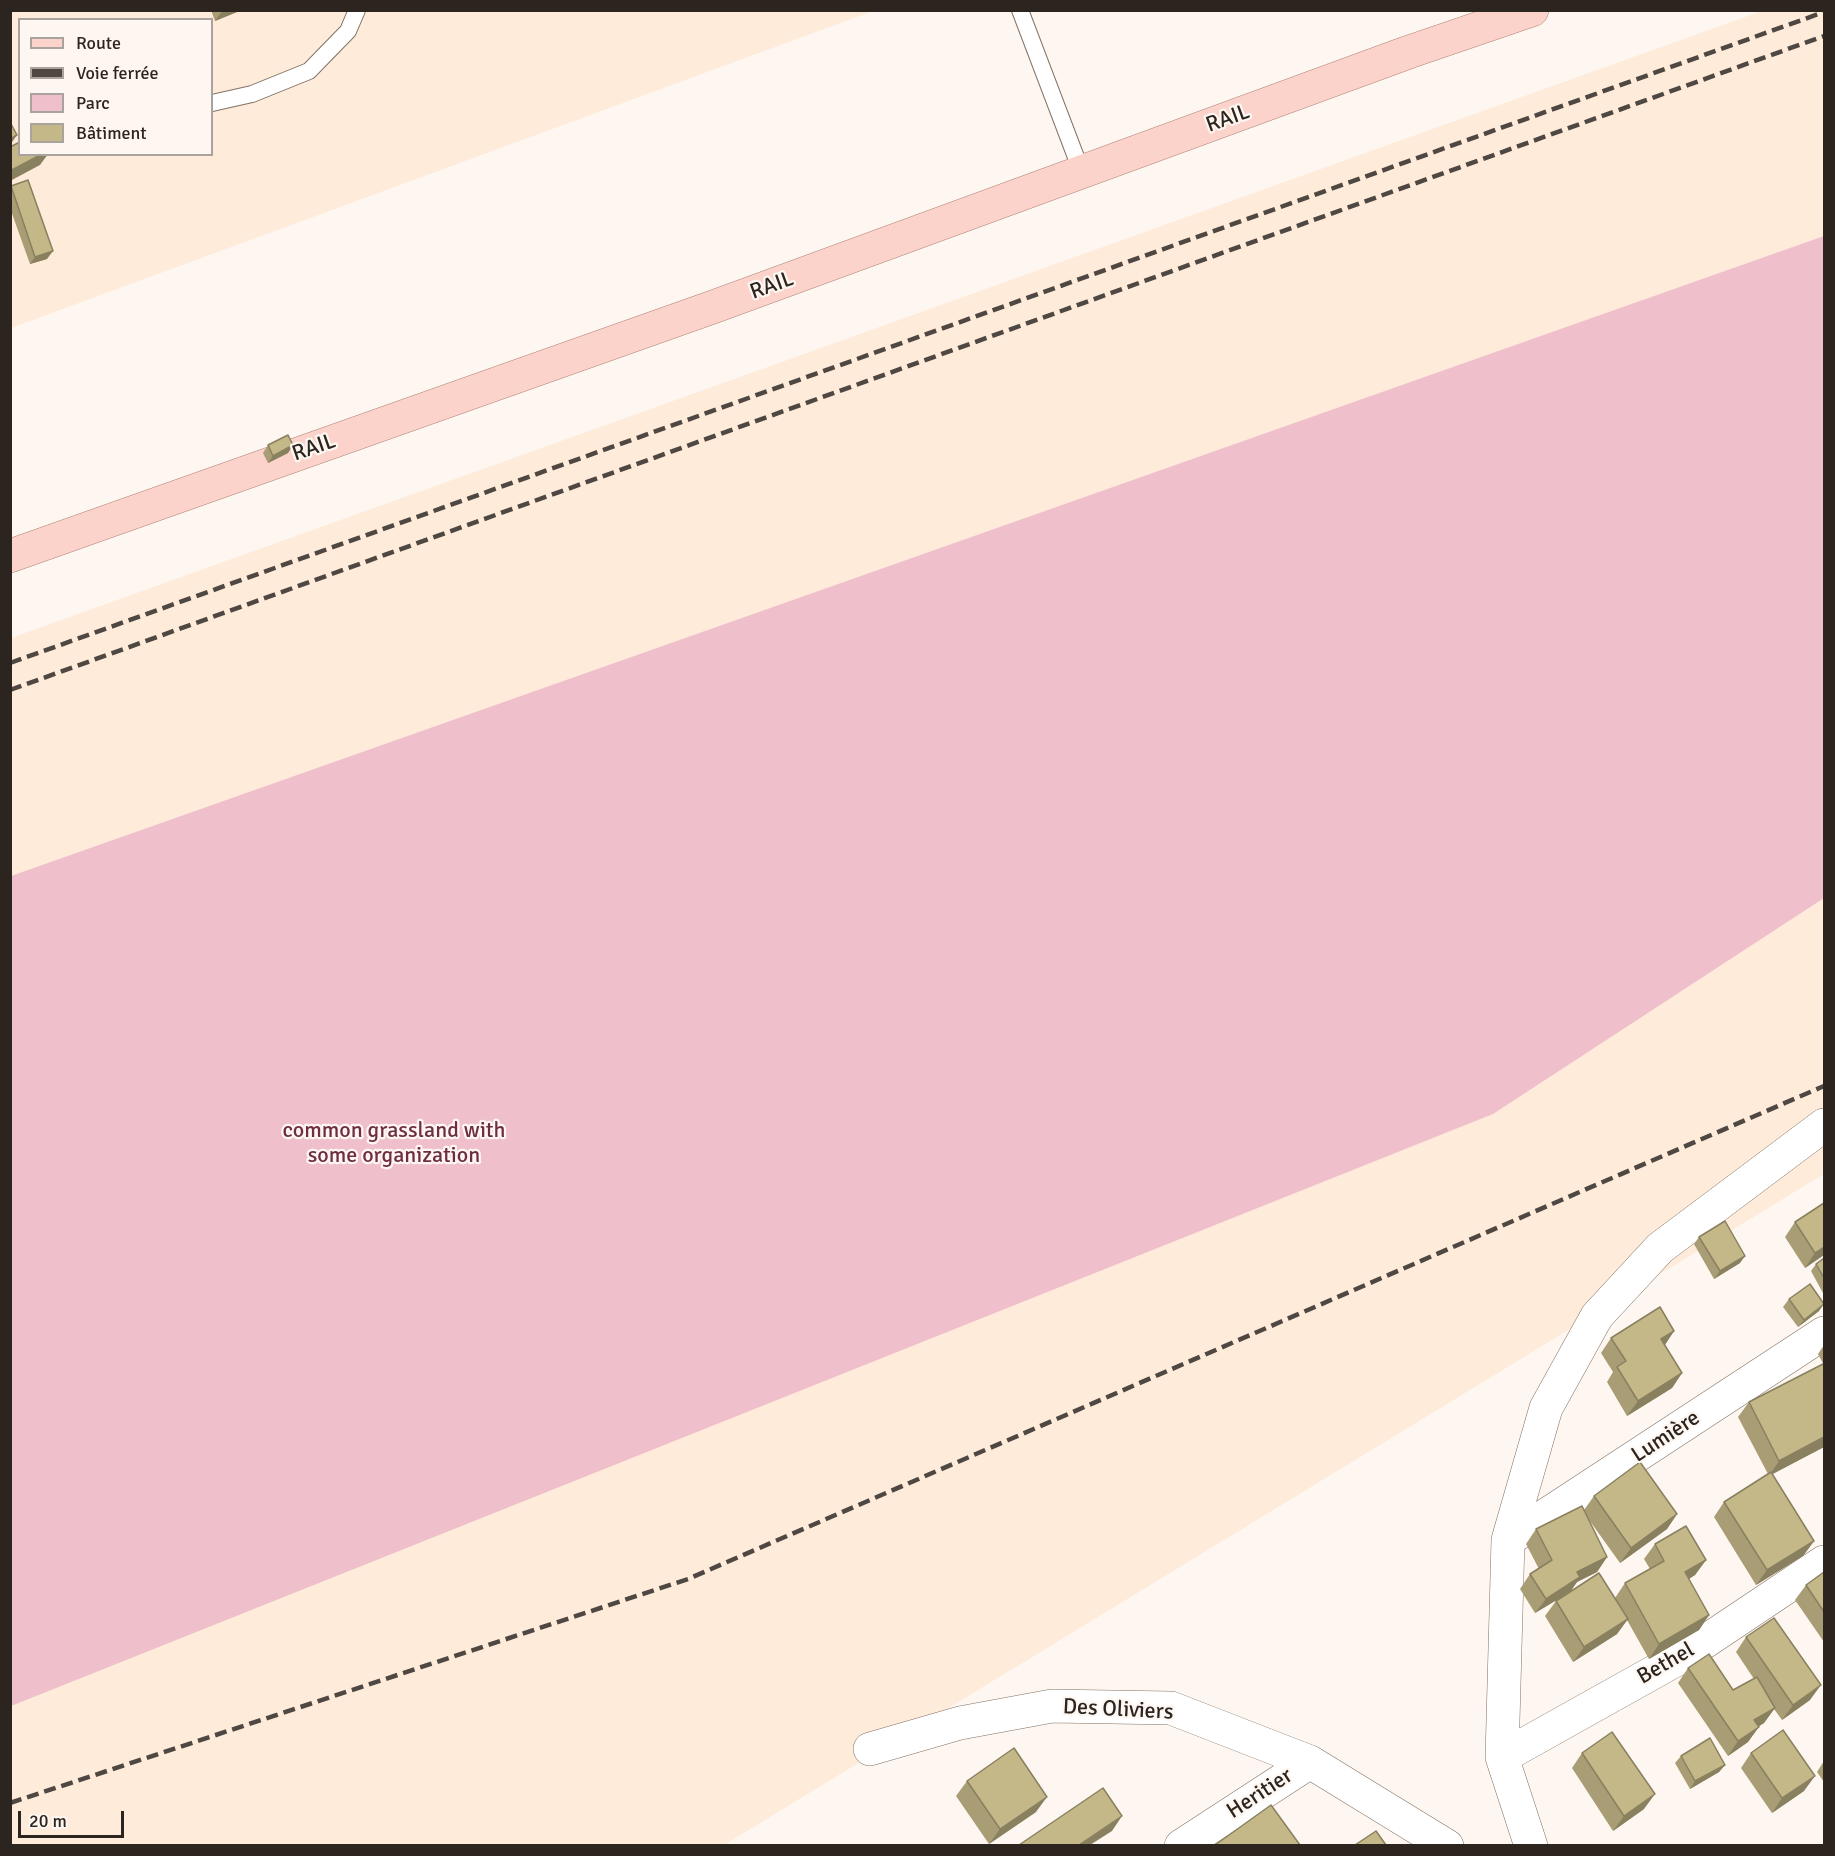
<!DOCTYPE html>
<meta charset="utf-8">
<style>
body{margin:0}
#map{position:relative;width:1835px;height:1856px;overflow:hidden;background:#fef6f0;font-family:Signika,sans-serif}
canvas{display:block}
.frame{position:absolute;inset:0;border:12px solid #2c251f;pointer-events:none}
.legend{position:absolute;left:18px;top:18px;width:195px;height:138px;box-sizing:border-box;background:#fef6f0;border:2px solid #aaa29c;margin:0;padding:8px 10px;list-style:none;font-size:18px;color:#2c251f}
.legend li{display:flex;align-items:center;gap:12px;height:30px}
.legend b{width:30px;border:2px solid #aaa29c}
.scale{position:absolute;left:18px;top:1811px;width:106px;height:27px;box-sizing:border-box;border:3px solid #2c251f;border-top:0;padding-left:8px;font-size:18px;line-height:21px;white-space:nowrap;color:#2c251f;-webkit-text-stroke:4px #fef6f0;paint-order:stroke}
</style>
<div id="map">
<canvas width="1835" height="1856"></canvas>
<div class="frame"></div>
<ul class="legend">
<li><b style="height:8px;background:#fbd3ca"></b>Route</li>
<li><b style="height:8px;background:#4f4842"></b>Voie ferrée</li>
<li><b style="height:16px;background:#efc0cc"></b>Parc</li>
<li><b style="height:16px;background:#c4b788"></b>Bâtiment</li>
</ul>
<div class="scale">20 m</div>
</div>
<script>
const ctx = document.querySelector('canvas').getContext('2d');
ctx.lineJoin = 'round';
function paint(path, color) { ctx.fillStyle = color; ctx.fill(path, 'evenodd'); }
const poly = rows => new Path2D(rows.map(r => 'M' + r).join(''));
function trace(path, color, width, dash) { ctx.strokeStyle = color; ctx.lineWidth = width; ctx.lineCap = dash ? 'butt' : 'round'; ctx.setLineDash(dash || []); ctx.stroke(path); }
function label(font, color, halo, rows, align = 'center') {
  ctx.font = font + ' Signika,sans-serif'; ctx.lineWidth = 4.5; ctx.setLineDash([]); ctx.textBaseline = 'middle'; ctx.strokeStyle = halo; ctx.fillStyle = color; for (const [text, x, y, turn = 0] of rows) {
    ctx.save(); ctx.translate(x, y); ctx.rotate((+turn || 0) * Math.PI / 180); ctx.textAlign = isNaN(turn) ? turn : align; if (halo) ctx.strokeText(text, 0, 0); ctx.fillText(text, 0, 0); ctx.restore();
  }
}
paint(poly([
 [11,11,873,11,11,328],
 [20,20,212,20,212,154,20,154],
 [1762,11,1824,11,1824,1174,724,1845,11,1846,11,638]
]), '#feebda');
paint(poly([
 [1824,236,1824,898,1493,1114,11,1706,11,876]
]), '#efc0cc');
const service = poly([
 [1020,10,1082,173],
 [212,103,252,94,309,71,348,31,357,10]
]);
const minor = poly([
 [1508,1540,1824,1333],
 [870,1749,960,1723,1052,1706,1171,1708,1310,1762,1447,1846],
 [1502,1757,1688,1653,1824,1562],
 [1181,1846,1310,1762],
 [1531,1846,1502,1757,1508,1540,1546,1408,1597,1316,1660,1248,1824,1125]
]);
const primary = poly([
 [10,556,713,307,1409,52,1532,10]
]);
trace(service, '#827264', 18);
trace(minor, '#827264', 34);
trace(primary, '#b18377', 34);
trace(service, '#fff', 16);
trace(minor, '#fff', 33);
trace(primary, '#fbd3ca', 33);
trace(poly([
 [10,663,1824,12],
 [10,690,1824,36],
 [10,1803,688,1579,1824,1086]
]), '#4f4842', 4.5, [12, 6]);
paint(poly([
 [211,10,242,10,215,21],
 [11,186,47,259,30,264,10,208],
 [268,445,293,445,288,453,268,463,263,453],
 [1795,1222,1824,1255,1805,1268,1785,1237],
 [1699,1237,1740,1263,1714,1279,1694,1244],
 [1824,1258,1824,1292,1823,1293,1811,1271,1816,1264],
 [1789,1299,1819,1311,1798,1327,1783,1307],
 [1674,1331,1665,1345,1682,1373,1672,1388,1627,1416,1607,1382,1613,1372,1601,1353,1611,1338],
 [1824,1345,1824,1365,1818,1354],
 [1824,1367,1824,1447,1772,1474,1814,1541,1803,1556,1756,1585,1714,1517,1724,1502,1768,1474,1738,1417,1749,1402],
 [1594,1496,1677,1514,1667,1529,1620,1563,1587,1517,1607,1557,1597,1572,1577,1582,1570,1592,1615,1598,1625,1583,1650,1569,1644,1559,1655,1544,1706,1560,1695,1575,1689,1579,1709,1615,1699,1630,1649,1659,1627,1620,1617,1634,1573,1662,1545,1616,1556,1601,1565,1595,1535,1613,1520,1589,1530,1574,1539,1569,1526,1544,1536,1529,1584,1510],
 [1824,1572,1824,1642,1795,1600,1806,1585],
 [1746,1637,1810,1700,1782,1720,1774,1709,1764,1723,1758,1727,1748,1742,1728,1756,1678,1683,1688,1668,1733,1690,1754,1679,1736,1652],
 [1582,1753,1644,1809,1613,1831,1572,1768],
 [1751,1753,1804,1791,1772,1813,1741,1768],
 [1681,1756,1725,1765,1719,1772,1690,1789,1675,1763],
 [1824,1761,1824,1782,1817,1772],
 [967,1781,1036,1812,989,1844,956,1796]
]), '#a99d75');
paint(poly([
 [223,10,242,10,215,21],
 [17,135,10,145,10,139],
 [42,154,48,154,40,165,10,181,10,171],
 [53,251,47,259,30,264,35,257],
 [293,445,288,453,268,463,273,456],
 [1824,1247,1824,1255,1805,1268,1815,1253],
 [1745,1256,1740,1263,1714,1279,1720,1271],
 [1824,1304,1819,1311,1798,1327,1804,1320],
 [1674,1331,1664,1346,1661,1339],
 [1682,1373,1672,1388,1627,1416,1638,1401],
 [1824,1437,1824,1447,1769,1476,1779,1461],
 [1677,1514,1667,1529,1620,1563,1631,1548],
 [1814,1541,1803,1556,1756,1585,1767,1570],
 [1607,1557,1597,1572,1577,1582,1570,1592,1535,1613,1546,1599,1577,1572],
 [1706,1560,1695,1575,1675,1587,1685,1572],
 [1709,1615,1699,1630,1649,1659,1659,1644],
 [1628,1619,1617,1634,1573,1662,1584,1647],
 [1821,1685,1810,1700,1782,1720,1793,1705],
 [1775,1708,1764,1723,1744,1735,1754,1720],
 [1759,1727,1748,1742,1728,1756,1738,1741],
 [1725,1765,1719,1772,1690,1789,1695,1781],
 [1815,1776,1804,1791,1772,1813,1782,1798],
 [1655,1794,1644,1809,1613,1831,1624,1816],
 [1047,1797,1036,1812,989,1844,1000,1829],
 [1122,1816,1112,1831,1090,1845,1079,1845]
]), '#89805f');
const building = poly([
 [10,122,17,135,10,139,10,122],
 [20,142,20,154,42,154,10,171,10,147,20,142],
 [28,180,53,251,35,257,11,186,28,180],
 [288,435,293,445,273,456,268,445,288,435],
 [1824,1203,1824,1247,1815,1253,1795,1222,1824,1203],
 [1725,1221,1745,1256,1720,1271,1699,1237,1725,1221],
 [1824,1258,1824,1278,1816,1264,1824,1258],
 [1810,1284,1824,1304,1804,1320,1789,1299,1810,1284],
 [1660,1307,1674,1331,1661,1339,1682,1373,1638,1401,1617,1367,1626,1361,1611,1338,1660,1307],
 [1823,1364,1824,1367,1824,1437,1779,1461,1749,1402,1823,1364],
 [1640,1462,1677,1514,1631,1548,1594,1496,1640,1462],
 [1771,1472,1814,1541,1767,1570,1724,1502,1771,1472],
 [1582,1506,1607,1557,1577,1572,1580,1577,1546,1599,1530,1574,1552,1560,1536,1529,1582,1506],
 [1686,1526,1706,1560,1685,1572,1709,1615,1659,1644,1625,1583,1664,1561,1655,1544,1686,1526],
 [1824,1572,1824,1612,1806,1585,1824,1572],
 [1599,1573,1628,1619,1584,1647,1556,1601,1599,1573],
 [1774,1618,1821,1685,1793,1705,1746,1637,1774,1618],
 [1709,1654,1733,1690,1757,1677,1775,1708,1754,1720,1759,1727,1738,1741,1688,1668,1709,1654],
 [1783,1730,1815,1776,1782,1798,1751,1753,1783,1730],
 [1612,1732,1655,1794,1624,1816,1582,1753,1612,1732],
 [1710,1738,1725,1765,1695,1781,1681,1756,1710,1738],
 [1014,1748,1047,1797,1000,1829,967,1781,1014,1748],
 [1103,1788,1122,1816,1079,1845,1019,1845,1103,1788],
 [1271,1805,1300,1845,1215,1845,1271,1805],
 [1376,1831,1386,1845,1355,1845,1376,1831]
]);
paint(building, '#c4b788');
trace(building, '#89805f', 1.5);
label('22px', '#2c251f', '#fef6f0', [
 ["RAIL",1228,119,-20],
 ["RAIL",772,286,-20],
 ["RAIL",314,448,-19],
 ["Lumière",1666,1437,-33],
 ["Bethel",1666,1664,-30],
 ["Des Oliviers",1118,1710,3],
 ["Heritier",1260,1794,-33]
]);
label('22px', '#6e2d42', '#fef6f0', [
 ["common grassland with",394,1131],
 ["some organization",394,1156]
]);
</script>
